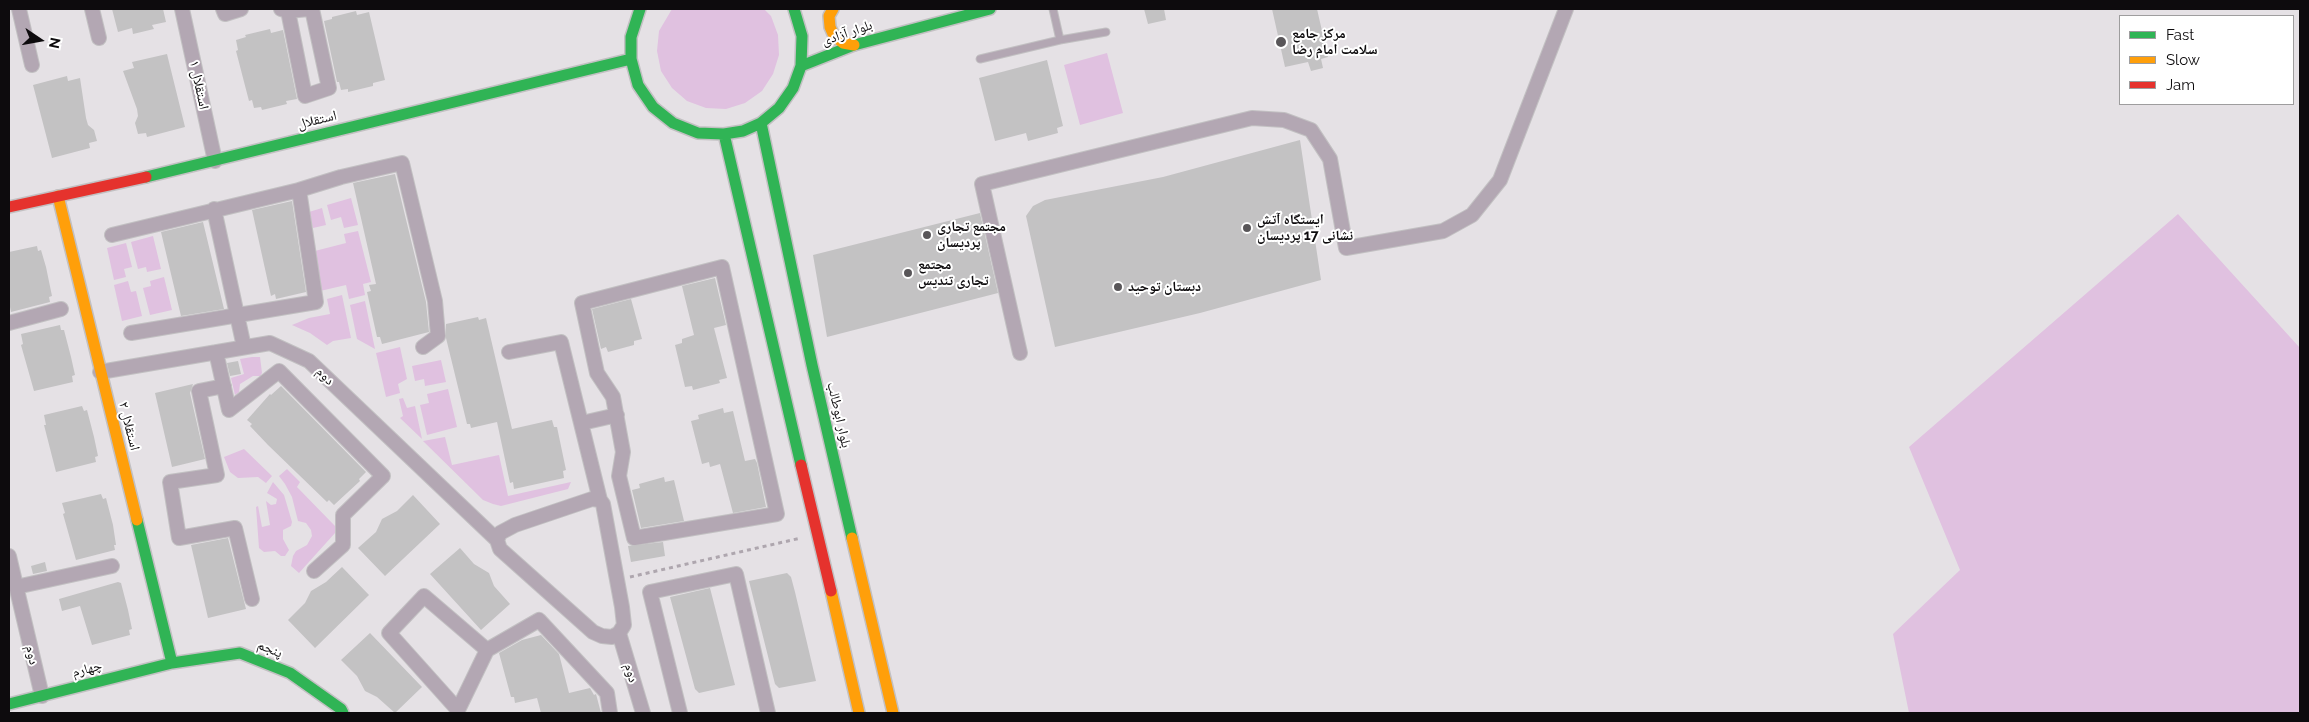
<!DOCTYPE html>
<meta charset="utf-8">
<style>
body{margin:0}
#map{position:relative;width:2309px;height:722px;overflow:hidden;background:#e5e1e5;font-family:Raleway,sans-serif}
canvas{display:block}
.frame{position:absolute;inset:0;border:10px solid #0d0b0d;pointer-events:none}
.legend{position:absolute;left:2119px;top:15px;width:175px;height:90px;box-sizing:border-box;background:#fff;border:1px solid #9e9d9e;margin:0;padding:6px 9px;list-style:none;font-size:15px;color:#0d0b0d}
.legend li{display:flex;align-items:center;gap:10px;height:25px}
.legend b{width:25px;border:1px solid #9e9d9e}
.north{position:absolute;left:15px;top:15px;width:50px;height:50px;-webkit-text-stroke:4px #fff;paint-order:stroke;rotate:102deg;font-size:14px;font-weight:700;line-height:20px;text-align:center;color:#0d0b0d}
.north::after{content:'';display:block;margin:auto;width:18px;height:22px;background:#0d0b0d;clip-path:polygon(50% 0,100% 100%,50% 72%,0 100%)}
</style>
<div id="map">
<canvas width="2309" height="722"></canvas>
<div class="frame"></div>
<ul class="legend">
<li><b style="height:6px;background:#30b455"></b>Fast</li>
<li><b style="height:6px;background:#ff9f0a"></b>Slow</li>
<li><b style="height:6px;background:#e5322d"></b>Jam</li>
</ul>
<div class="north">N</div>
</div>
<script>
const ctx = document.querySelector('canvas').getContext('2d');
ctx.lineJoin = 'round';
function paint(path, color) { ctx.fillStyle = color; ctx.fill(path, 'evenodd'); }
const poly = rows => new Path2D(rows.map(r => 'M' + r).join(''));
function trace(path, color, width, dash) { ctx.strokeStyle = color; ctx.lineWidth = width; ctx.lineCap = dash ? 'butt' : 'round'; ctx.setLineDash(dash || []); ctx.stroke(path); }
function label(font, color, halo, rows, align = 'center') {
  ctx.font = font + ' Raleway,"Noto Naskh Arabic",sans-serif'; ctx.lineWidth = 4; ctx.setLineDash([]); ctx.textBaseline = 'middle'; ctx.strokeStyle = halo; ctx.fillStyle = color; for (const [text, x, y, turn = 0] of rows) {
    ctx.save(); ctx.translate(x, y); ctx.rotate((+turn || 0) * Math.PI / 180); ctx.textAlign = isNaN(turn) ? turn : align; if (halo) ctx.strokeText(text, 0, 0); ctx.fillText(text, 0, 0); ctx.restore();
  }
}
paint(poly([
 [672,9,764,9,771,16,778,35,779,55,773,74,762,91,745,103,726,109,706,108,687,101,672,88,661,71,657,51,659,31],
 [1107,53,1123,113,1080,125,1064,65],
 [351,198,358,225,344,228,341,217,331,220,327,205],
 [322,208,326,225,313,228,309,212],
 [2178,214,2300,348,2300,713,1909,713,1893,634,1960,570,1909,447],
 [358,231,371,282,363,284,365,295,349,299,346,285,320,291,311,252,346,243,344,234],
 [153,236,161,269,147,272,146,267,138,269,131,242],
 [126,243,132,267,124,269,126,277,114,280,107,248],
 [164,277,172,310,150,315,143,288,151,286,150,281],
 [128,281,131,292,136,291,142,316,122,321,114,285],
 [342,295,351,338,333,341,327,345,310,333,292,325,309,318,330,314,327,299],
 [365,301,375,349,357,339,350,305],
 [400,347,407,379,398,384,400,393,386,397,376,353],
 [252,357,260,357,262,373,260,376,253,376,240,384,239,392,235,395,231,378,244,374,240,359],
 [441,360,446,382,425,386,424,379,415,381,412,366],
 [448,389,457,427,427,435,420,405,429,403,427,394],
 [403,398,407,408,415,406,422,439,400,418,403,416,399,399],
 [445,437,452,465,499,455,508,496,571,482,568,489,501,506,493,504,483,500,423,441],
 [244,449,272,476,266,483,258,477,238,478,230,472,224,457],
 [287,469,300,482,297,487,335,526,335,533,299,573,291,566,293,556,296,551,307,545,312,536,311,530,306,523,298,521,292,497,285,484,279,476],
 [273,482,284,495,292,522,291,526,283,530,283,539,289,550,285,556,281,556,275,551,264,552,259,548,256,507,258,506,262,527,270,525,266,501,271,505,276,504,277,499,267,493]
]), '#e0c1e0');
paint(poly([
 [112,9,163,9,166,22,152,25,154,29,133,34,132,28,118,32],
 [1144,9,1164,9,1166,20,1148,24],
 [1272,9,1317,9,1328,57,1321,59,1323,68,1311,71,1308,62,1285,67],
 [356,11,357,15,369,12,385,80,373,83,373,86,348,92,348,89,341,90,339,82,337,82,324,21,332,19,332,17],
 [270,29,271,33,283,30,297,99,286,101,287,104,262,110,261,107,254,108,252,100,249,101,236,51,238,50,236,40,246,37,245,35],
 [167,54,185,127,147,137,146,133,138,134,135,123,138,116,137,109,123,71,134,68,132,62],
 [1047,60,1063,126,1057,128,1058,133,1028,141,1026,133,995,141,979,78],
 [67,76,68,81,80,78,86,118,88,125,94,130,97,141,89,143,90,148,52,158,33,85],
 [1300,140,1321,280,1200,313,1055,347,1026,216,1033,206,1045,200,1163,177],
 [395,174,426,302,429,332,382,344,380,337,377,337,367,292,371,291,369,285,376,284,353,183],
 [292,201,306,292,276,299,275,294,271,296,252,210],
 [980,213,998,293,827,337,813,255],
 [203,222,224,309,181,316,161,232],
 [37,246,38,251,41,250,46,267,52,296,49,297,50,302,11,312,9,302,9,252],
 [715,278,726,325,714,328,727,378,719,380,720,383,693,390,692,386,685,387,675,345,682,343,682,339,694,335,682,286],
 [631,299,642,339,634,341,634,345,608,352,606,347,601,349,592,309],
 [478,317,479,320,486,318,512,429,552,420,554,427,557,427,566,470,563,471,564,478,514,489,513,482,510,483,497,422,471,428,470,424,467,424,446,338,446,324],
 [60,325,61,330,64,330,71,357,75,375,72,376,73,382,34,391,21,345,23,344,21,334],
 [238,361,241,374,230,376,227,363],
 [193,384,190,393,205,459,172,467,155,393],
 [281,386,366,472,359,479,360,481,334,505,329,500,327,502,268,445,250,426,252,424,247,420,270,394,271,395],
 [82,406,84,411,87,410,94,437,98,456,95,457,96,462,56,472,44,425,46,425,44,415],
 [723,408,724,413,733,411,745,461,755,459,757,463,766,507,733,513,720,464,710,467,709,462,702,464,691,421,699,419,698,415],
 [664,477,665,482,674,480,684,521,641,528,632,490,640,488,639,484],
 [101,494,103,499,106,498,113,525,116,545,114,545,115,550,76,560,63,514,65,513,62,503],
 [413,495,440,524,385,576,358,548,376,532,382,519,397,511],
 [228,538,246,609,208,618,191,545],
 [663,542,665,556,631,562,628,546],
 [460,548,474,564,489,573,494,586,510,604,481,630,430,574],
 [45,562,47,571,33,574,31,566],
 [342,567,369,595,315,648,288,620,305,603,311,591,326,582],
 [787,573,791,577,795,592,816,681,779,688,775,684,749,581],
 [118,582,121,583,128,610,132,629,129,630,130,635,92,645,80,606,62,611,59,599],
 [710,588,735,685,699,693,695,689,670,597],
 [370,633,422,687,395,713,377,697,365,691,357,676,341,660],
 [541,635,559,654,569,693,590,688,594,695,596,694,601,713,541,713,537,698,515,703,514,697,511,697,499,653,522,640]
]), '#c3c2c3');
const lane = poly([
 [1053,9,1060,40,1106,32],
 [980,59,1060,40]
]);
const street = poly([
 [19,9,32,65],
 [92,9,99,38],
 [182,9,215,161],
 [223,9,225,14,241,9],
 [281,9,288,11,305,96,329,88,312,9],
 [288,11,309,9],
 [214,209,244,347],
 [112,235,299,190],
 [722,267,777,514,634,538,619,476,623,452,613,397,597,373,582,303,722,267],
 [9,323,61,309],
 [131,333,316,302,299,190,341,177,402,163,435,301,438,336,423,347],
 [216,352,229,410,279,371,383,476,343,515,343,545,314,571],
 [509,352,561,342,600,500],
 [1020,353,982,184,1252,118,1284,120,1311,130,1330,159,1346,248,1443,231,1472,215,1500,180,1566,9],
 [100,372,270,343,309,361,497,540],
 [224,386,199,391,217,475,170,482,179,538,235,528,252,599],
 [582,423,617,415],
 [592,499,600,500,603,504,622,607,624,625,619,633,612,637,602,636,593,632,500,549,497,540,500,533,515,525,592,499],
 [9,556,42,696],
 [16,587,112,566],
 [619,633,643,713],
 [458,710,487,650,539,620,607,693,610,713],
 [458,713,458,710,389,633,424,596,487,650],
 [680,713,650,592,736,574,768,713]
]);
const fast = poly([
 [640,9,631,37,631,59,638,85,653,107,673,123,698,133,724,134,743,131,761,123,779,108,793,88,801,66,802,36,794,9],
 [801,66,854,45,990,9],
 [761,123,812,365,852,538],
 [724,134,801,465],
 [146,177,631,59],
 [137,520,172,663],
 [9,704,172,663,240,653,290,673,341,709,343,713]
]);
const slow = poly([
 [833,9,829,16,830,27,834,36,843,43,854,45],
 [58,196,137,520],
 [852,538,893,713],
 [831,591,859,713]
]);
const jam = poly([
 [9,207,146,177],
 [801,465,831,591]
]);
trace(lane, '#c2c0c2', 9);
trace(street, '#c2c0c2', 16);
trace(fast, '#c2c0c2', 14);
trace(slow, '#c2c0c2', 14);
trace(jam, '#c2c0c2', 14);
trace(poly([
 [630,577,801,538]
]), '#aea6ae', 3, [4, 4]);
trace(lane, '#b3a7b3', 7);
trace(street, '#b3a7b3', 14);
trace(fast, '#30b455', 11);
trace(slow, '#ff9f0a', 11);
trace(jam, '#e5322d', 11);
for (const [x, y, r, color] of [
 [1281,42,6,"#595659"],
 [1247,228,5,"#595659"],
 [927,235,5,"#595659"],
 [908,273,5,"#595659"],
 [1118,287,5,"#595659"]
]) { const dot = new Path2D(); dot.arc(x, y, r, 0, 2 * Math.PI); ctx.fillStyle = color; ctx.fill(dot); trace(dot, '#fff', 2); }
label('14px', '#0d0b0d', '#fff', [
 ["بلوار آزادی",847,33,-19],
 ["استقلال ۱",199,85,78],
 ["استقلال",317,120,-14],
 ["دوم",325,376,44],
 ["بلوار ابوطالب",839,415,77],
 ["استقلال ۲",129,426,76],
 ["پنجم",270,649,22],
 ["دوم",32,655,77],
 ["چهارم",87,669,-14],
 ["دوم",631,673,73]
]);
label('bold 14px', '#0d0b0d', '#fff', [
 ["مرکز جامع",1292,34],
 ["سلامت امام رضا",1292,50],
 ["ایستگاه آتش",1257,220],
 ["نشانی 17 پردیسان",1257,236],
 ["مجتمع تجاری",937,227],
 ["پردیسان",937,243],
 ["مجتمع",918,265],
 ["تجاری تندیس",918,281],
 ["دبستان توحید",1128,287]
], 'left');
</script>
